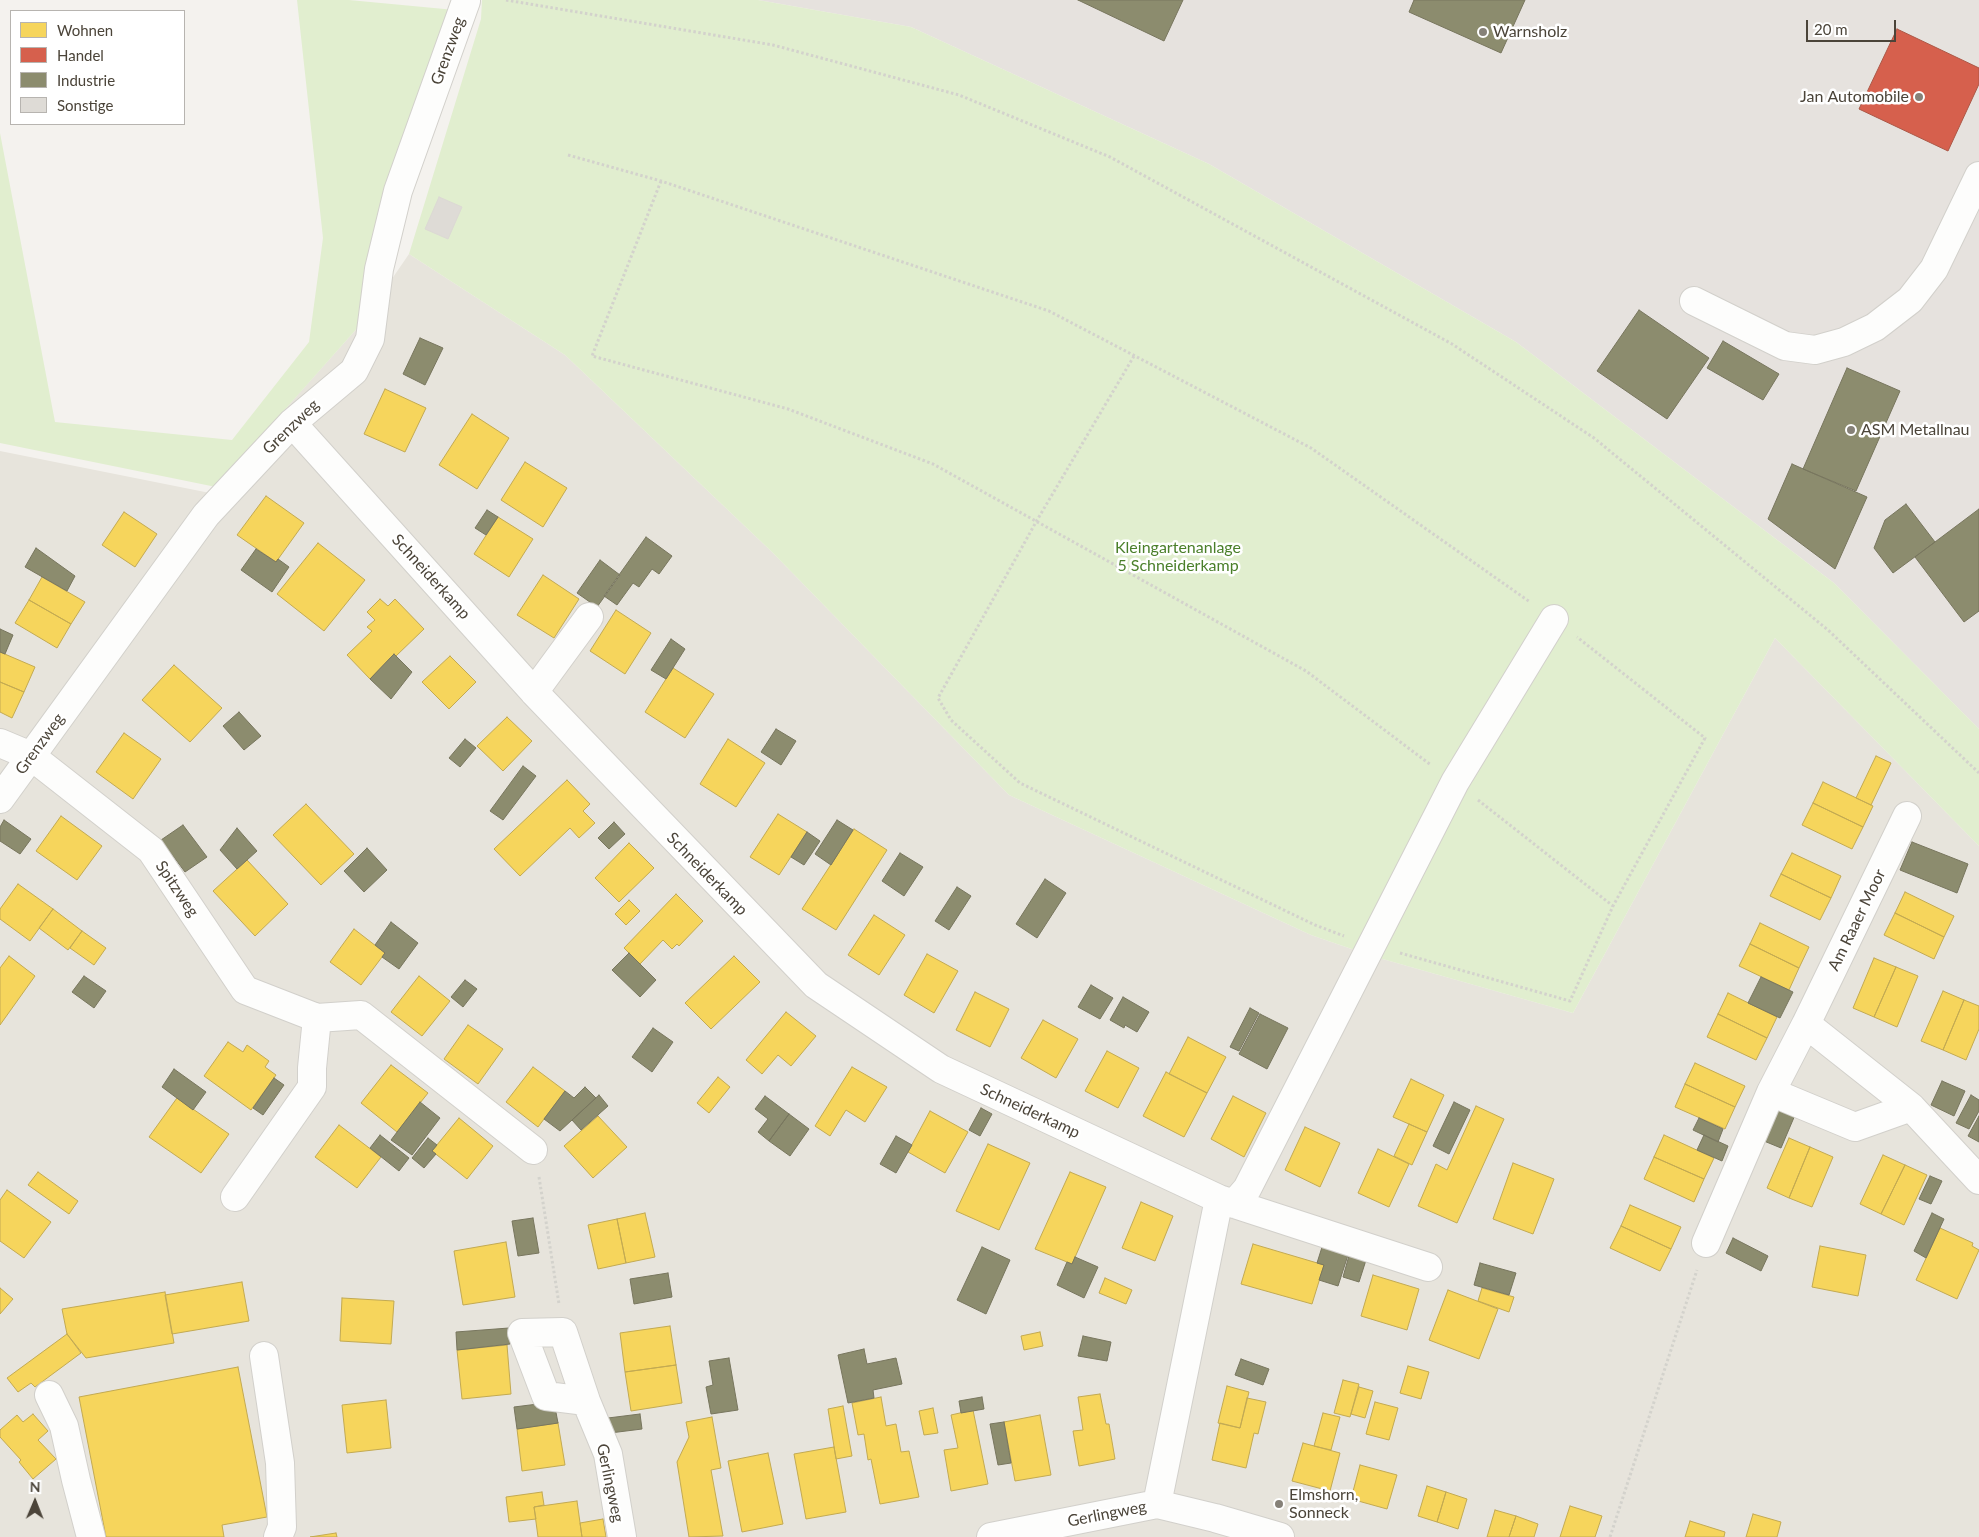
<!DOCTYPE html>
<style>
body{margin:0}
#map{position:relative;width:1979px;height:1537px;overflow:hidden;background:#f4f2ee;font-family:Lato,sans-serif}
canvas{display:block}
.legend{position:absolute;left:10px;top:10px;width:175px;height:115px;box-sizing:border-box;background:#fff;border:1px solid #b7b4b0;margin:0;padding:6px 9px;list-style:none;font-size:15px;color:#4b4439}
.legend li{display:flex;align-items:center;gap:10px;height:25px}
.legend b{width:25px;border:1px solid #b7b4b0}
.north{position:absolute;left:10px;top:1477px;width:50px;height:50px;-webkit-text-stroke:4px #fff;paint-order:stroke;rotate:1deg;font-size:14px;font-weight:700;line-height:20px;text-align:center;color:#4b4439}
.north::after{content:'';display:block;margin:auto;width:18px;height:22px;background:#4b4439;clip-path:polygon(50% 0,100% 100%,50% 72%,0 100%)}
.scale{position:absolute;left:1806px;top:20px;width:90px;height:22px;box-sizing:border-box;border:2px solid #4b4439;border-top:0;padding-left:6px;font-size:15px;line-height:18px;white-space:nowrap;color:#4b4439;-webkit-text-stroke:4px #fff;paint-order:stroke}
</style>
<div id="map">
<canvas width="1979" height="1537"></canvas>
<ul class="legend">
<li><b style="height:14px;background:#f6d55c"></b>Wohnen</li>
<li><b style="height:14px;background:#d6604d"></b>Handel</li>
<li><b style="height:14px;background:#8c8c6e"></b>Industrie</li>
<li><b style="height:14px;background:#dedbd6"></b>Sonstige</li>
</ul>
<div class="north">N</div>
<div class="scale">20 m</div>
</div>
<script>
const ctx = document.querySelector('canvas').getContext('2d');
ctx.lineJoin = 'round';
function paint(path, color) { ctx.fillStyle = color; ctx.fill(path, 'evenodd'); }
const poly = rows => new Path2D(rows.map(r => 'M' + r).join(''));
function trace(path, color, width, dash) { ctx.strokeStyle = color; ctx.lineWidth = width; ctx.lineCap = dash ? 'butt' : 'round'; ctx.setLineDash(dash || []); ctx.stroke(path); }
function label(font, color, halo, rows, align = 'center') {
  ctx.font = font + ' Lato,sans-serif'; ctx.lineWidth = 5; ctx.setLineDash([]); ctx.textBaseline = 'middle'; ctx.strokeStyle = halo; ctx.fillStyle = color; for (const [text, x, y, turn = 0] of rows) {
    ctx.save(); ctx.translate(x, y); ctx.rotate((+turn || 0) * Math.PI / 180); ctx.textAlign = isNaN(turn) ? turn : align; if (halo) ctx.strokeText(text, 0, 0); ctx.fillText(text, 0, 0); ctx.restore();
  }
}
paint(poly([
 [409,254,565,355,772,552,1009,795,1311,935,1372,956,1573,1013,1775,638,1979,846,1979,1537,0,1537,0,451,210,493,361,324]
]), '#e7e4dc');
paint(poly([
 [758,0,1979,0,1979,729,1834,583,1516,342,1209,164,911,27]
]), '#e6e2de');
paint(poly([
 [297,0,349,0,455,10,361,324,216,487,0,443,0,133,55,422,232,440,309,342,323,238],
 [482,0,758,0,911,27,1209,164,1516,342,1834,583,1979,729,1979,846,1775,638,1573,1013,1372,956,1311,935,1009,795,772,552,565,355,409,254,481,19]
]), '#e1eecf');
const homes = poly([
 [385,389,426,408,405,452,364,434,385,389],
 [472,414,509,438,477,489,439,465,472,414],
 [525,462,567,488,543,527,501,500,525,462],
 [266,496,304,523,276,562,237,535,266,496],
 [124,512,157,534,135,567,102,545,124,512],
 [498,517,533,539,509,577,474,554,498,517],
 [318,543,365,580,324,631,277,594,318,543],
 [543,575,579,599,554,638,517,615,543,575],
 [42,577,85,602,71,624,29,600,42,577],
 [380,599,388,606,395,599,424,629,396,656,394,654,370,679,347,655,372,631,367,627,375,620,367,612,380,599],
 [29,600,71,624,57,648,15,623,29,600],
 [616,610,651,633,625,674,590,651,616,610],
 [0,652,35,667,24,692,0,682,0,652],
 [450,656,476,682,449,709,422,682,450,656],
 [174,665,222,708,190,742,142,700,174,665],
 [673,668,714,694,685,738,645,712,673,668],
 [0,682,24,692,12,718,0,712,0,682],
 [507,717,532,741,503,771,477,746,507,717],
 [124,733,161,759,133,799,96,772,124,733],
 [728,739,765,763,736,807,700,784,728,739],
 [1876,756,1891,763,1871,805,1856,798,1876,756],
 [567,780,590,804,583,811,595,823,579,838,570,828,520,876,494,849,567,780],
 [1823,782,1873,806,1863,827,1813,803,1823,782],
 [1813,803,1863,827,1852,849,1802,825,1813,803],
 [306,804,354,854,321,885,273,835,306,804],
 [778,814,807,832,779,875,750,857,778,814],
 [61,816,102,846,77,880,36,851,61,816],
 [854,829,887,850,836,930,802,909,854,829],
 [629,843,654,868,619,902,595,878,629,843],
 [1792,853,1841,876,1831,898,1781,874,1792,853],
 [247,860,288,904,255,936,213,891,247,860],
 [1781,874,1831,898,1820,920,1770,896,1781,874],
 [18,884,53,909,30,941,0,919,0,909,18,884],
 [1905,892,1954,916,1944,937,1895,913,1905,892],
 [676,894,703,921,679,946,677,944,672,949,663,940,640,964,624,948,676,894],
 [629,900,640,911,626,925,615,914,629,900],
 [53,909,82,931,68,950,39,928,53,909],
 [1895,913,1944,937,1934,959,1884,935,1895,913],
 [874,915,905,935,879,975,848,955,874,915],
 [1760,923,1809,947,1799,968,1750,944,1760,923],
 [354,929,385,953,361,985,330,962,354,929],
 [82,931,106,948,94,965,70,948,82,931],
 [1750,944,1799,968,1789,990,1739,966,1750,944],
 [927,954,958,971,934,1013,904,995,927,954],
 [9,956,35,976,0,1025,0,968,9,956],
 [734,956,760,982,711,1029,685,1003,734,956],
 [1874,958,1896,967,1874,1017,1853,1008,1874,958],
 [1896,967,1918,976,1897,1027,1874,1017,1896,967],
 [419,976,450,1001,422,1036,391,1012,419,976],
 [1943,991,1964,1000,1943,1050,1921,1041,1943,991],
 [975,992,1009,1009,990,1047,956,1030,975,992],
 [1728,993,1777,1017,1767,1038,1718,1014,1728,993],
 [1964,1000,1979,1006,1979,1029,1966,1060,1943,1050,1964,1000],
 [786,1012,816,1036,791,1066,778,1055,762,1074,746,1060,786,1012],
 [1718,1014,1767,1038,1756,1060,1707,1037,1718,1014],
 [1043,1020,1078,1039,1056,1078,1021,1058,1043,1020],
 [468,1025,503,1049,478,1084,444,1059,468,1025],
 [1188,1037,1226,1057,1207,1093,1169,1074,1188,1037],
 [228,1042,243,1052,247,1045,269,1061,265,1067,276,1075,251,1110,204,1076,228,1042],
 [1107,1051,1139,1068,1118,1108,1085,1091,1107,1051],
 [1695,1063,1745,1086,1735,1107,1685,1084,1695,1063],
 [391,1065,428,1093,397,1132,361,1103,391,1065],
 [533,1067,565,1091,538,1127,506,1102,533,1067],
 [852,1067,887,1087,865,1122,846,1110,830,1136,815,1126,852,1067],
 [1166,1072,1207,1093,1184,1137,1143,1116,1166,1072],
 [718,1077,730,1087,709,1113,697,1103,718,1077],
 [1411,1079,1444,1095,1427,1132,1393,1117,1411,1079],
 [1685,1084,1735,1107,1725,1129,1675,1107,1685,1084],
 [1233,1096,1266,1113,1244,1157,1211,1139,1233,1096],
 [177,1098,229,1134,201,1173,149,1137,177,1098],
 [1476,1106,1504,1119,1457,1223,1418,1206,1436,1164,1447,1170,1476,1106],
 [930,1111,968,1132,945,1173,908,1152,930,1111],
 [598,1116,627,1147,593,1178,564,1146,598,1116],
 [459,1118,493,1146,467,1179,432,1151,459,1118],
 [1409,1124,1427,1132,1412,1165,1394,1156,1409,1124],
 [339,1125,381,1157,357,1188,315,1157,339,1125],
 [1305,1127,1340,1143,1320,1187,1285,1170,1305,1127],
 [1664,1135,1714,1158,1704,1179,1654,1157,1664,1135],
 [1789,1138,1810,1147,1789,1198,1767,1188,1789,1138],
 [988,1144,1030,1163,999,1230,956,1211,988,1144],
 [1810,1147,1833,1157,1812,1207,1789,1198,1810,1147],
 [1378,1149,1409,1164,1389,1207,1358,1193,1378,1149],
 [1883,1155,1905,1165,1881,1214,1860,1204,1883,1155],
 [1654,1157,1704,1179,1694,1202,1644,1179,1654,1157],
 [1513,1163,1554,1179,1533,1234,1493,1219,1513,1163],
 [1905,1165,1927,1175,1904,1225,1881,1214,1905,1165],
 [38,1172,78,1201,69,1214,28,1185,38,1172],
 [1070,1172,1106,1187,1072,1264,1035,1249,1070,1172],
 [7,1190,51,1222,24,1258,0,1241,0,1200,7,1190],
 [1141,1202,1173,1216,1155,1261,1122,1248,1141,1202],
 [1630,1205,1681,1227,1671,1249,1621,1226,1630,1205],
 [645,1213,655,1257,626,1263,617,1219,645,1213],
 [617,1219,626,1263,598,1269,588,1225,617,1219],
 [1621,1226,1671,1249,1660,1271,1610,1248,1621,1226],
 [1940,1228,1973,1243,1972,1246,1979,1250,1957,1299,1916,1280,1940,1228],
 [506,1242,515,1297,463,1305,454,1251,506,1242],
 [1253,1244,1324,1265,1312,1304,1241,1284,1253,1244],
 [1820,1246,1866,1255,1858,1296,1812,1287,1820,1246],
 [1373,1275,1419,1289,1407,1330,1361,1316,1373,1275],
 [1105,1278,1132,1290,1126,1304,1099,1293,1105,1278],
 [242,1282,249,1321,172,1334,165,1295,242,1282],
 [0,1288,13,1299,0,1314,0,1288],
 [1482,1288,1514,1297,1509,1312,1478,1301,1482,1288],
 [1448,1290,1498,1309,1479,1359,1429,1340,1448,1290],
 [165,1292,174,1343,86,1358,67,1334,62,1309,165,1292],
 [342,1298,394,1301,391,1344,340,1341,342,1298],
 [670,1326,676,1365,625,1372,620,1333,670,1326],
 [1040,1332,1043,1346,1024,1350,1021,1336,1040,1332],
 [67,1334,81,1353,35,1387,31,1383,18,1392,7,1378,67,1334],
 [507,1345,511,1394,462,1399,457,1350,507,1345],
 [676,1365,682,1403,631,1411,625,1372,676,1365],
 [1408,1366,1429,1372,1421,1399,1400,1393,1408,1366],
 [238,1367,267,1517,222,1525,224,1537,106,1537,79,1397,238,1367],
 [1343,1380,1359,1384,1350,1417,1334,1413,1343,1380],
 [1227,1386,1249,1392,1240,1428,1218,1423,1227,1386],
 [1359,1387,1373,1391,1365,1418,1351,1414,1359,1387],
 [1100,1394,1106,1424,1109,1424,1115,1459,1079,1466,1073,1431,1083,1430,1078,1397,1100,1394],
 [881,1397,886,1426,896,1424,901,1452,909,1451,919,1497,880,1504,871,1459,868,1460,864,1434,858,1435,852,1403,881,1397],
 [1247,1398,1266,1402,1258,1434,1254,1433,1246,1468,1212,1460,1220,1423,1240,1428,1247,1398],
 [386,1400,391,1448,347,1453,342,1405,386,1400],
 [1375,1402,1398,1408,1389,1440,1366,1434,1375,1402],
 [843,1406,852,1456,836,1459,828,1409,843,1406],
 [933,1408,938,1433,924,1435,919,1411,933,1408],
 [973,1410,988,1484,951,1491,944,1450,958,1448,951,1415,973,1410],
 [1323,1413,1340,1417,1331,1450,1314,1446,1323,1413],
 [33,1414,48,1431,38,1440,56,1459,33,1479,19,1462,21,1460,0,1437,0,1430,17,1415,23,1422,33,1414],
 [1040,1415,1051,1475,1015,1481,1004,1422,1040,1415],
 [712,1417,721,1468,711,1470,723,1536,689,1537,677,1462,689,1437,686,1422,712,1417],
 [558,1423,565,1465,522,1471,517,1429,558,1423],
 [1303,1443,1340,1453,1330,1491,1292,1481,1303,1443],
 [834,1447,846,1512,806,1519,794,1454,834,1447],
 [768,1453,783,1524,742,1532,728,1461,768,1453],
 [1360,1465,1397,1475,1387,1509,1351,1499,1360,1465],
 [1427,1486,1446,1492,1437,1522,1418,1516,1427,1486],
 [542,1492,544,1505,534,1507,536,1519,509,1522,506,1497,542,1492],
 [1446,1492,1467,1499,1458,1529,1437,1522,1446,1492],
 [577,1501,582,1537,538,1537,534,1507,577,1501],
 [1570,1506,1602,1516,1595,1537,1560,1537,1570,1506],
 [1495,1510,1516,1516,1509,1537,1487,1537,1495,1510],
 [1753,1514,1781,1522,1777,1537,1746,1537,1753,1514],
 [1516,1516,1538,1524,1534,1537,1509,1537,1516,1516],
 [603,1519,606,1537,582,1537,580,1523,603,1519],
 [1690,1521,1725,1532,1724,1537,1685,1537,1690,1521],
 [336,1533,337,1537,310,1537,336,1533]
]);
paint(homes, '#f6d55c');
trace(homes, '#c3aa52', 1);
const shops = poly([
 [1897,29,1979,68,1979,84,1948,151,1859,109,1897,29]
]);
paint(shops, '#d6604d');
trace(shops, '#ac5847', 1);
const industry = poly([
 [1078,0,1183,0,1164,41,1078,0],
 [1414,0,1525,0,1501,53,1409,12,1414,0],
 [1639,310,1709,358,1667,419,1597,371,1639,310],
 [420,338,443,348,425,385,403,374,420,338],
 [1723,341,1779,374,1763,400,1707,368,1723,341],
 [1847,368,1900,391,1856,491,1803,469,1847,368],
 [1792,464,1867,497,1835,569,1768,519,1792,464],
 [1906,504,1935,542,1893,573,1874,548,1885,520,1906,504],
 [1979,509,1979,611,1964,622,1915,557,1979,509],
 [487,510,498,517,486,535,475,528,487,510],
 [646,537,672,556,659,574,652,569,639,587,633,583,617,605,604,596,646,537],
 [36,548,75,576,67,591,25,567,36,548],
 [256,549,276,562,278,559,289,567,272,592,241,570,256,549],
 [600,560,620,575,597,607,577,593,600,560],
 [0,629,13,635,5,654,0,652,0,629],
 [671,639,685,649,666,679,651,670,671,639],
 [394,654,412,672,391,699,370,679,394,654],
 [239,712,261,736,244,750,223,726,239,712],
 [776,729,796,741,781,765,761,752,776,729],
 [465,739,476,748,460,767,449,758,465,739],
 [523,766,536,776,503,820,490,811,523,766],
 [4,820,31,839,20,854,0,841,0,827,4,820],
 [837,820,853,830,831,865,815,854,837,820],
 [614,822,625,834,609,849,598,838,614,822],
 [183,825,207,857,185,872,161,840,183,825],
 [237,828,257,851,237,869,220,850,237,828],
 [807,832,820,841,804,865,791,857,807,832],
 [1912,842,1968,864,1957,893,1900,870,1912,842],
 [367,848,387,870,364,892,344,871,367,848],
 [900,853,923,867,904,896,882,881,900,853],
 [1045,879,1066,893,1037,938,1016,924,1045,879],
 [957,887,971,896,949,930,935,921,957,887],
 [391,922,418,943,399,969,382,957,385,953,375,945,391,922],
 [629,953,656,980,640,997,612,970,629,953],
 [84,976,106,991,94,1008,72,992,84,976],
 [1761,977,1793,992,1780,1018,1748,1003,1761,977],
 [465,980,477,989,463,1007,451,997,465,980],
 [1091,985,1113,998,1100,1019,1078,1007,1091,985],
 [1123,997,1149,1012,1137,1032,1125,1025,1124,1028,1110,1020,1123,997],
 [1250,1008,1259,1013,1239,1051,1230,1047,1250,1008],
 [1260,1014,1288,1028,1267,1069,1239,1054,1260,1014],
 [653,1028,673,1042,652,1072,632,1057,653,1028],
 [174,1069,206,1092,193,1110,162,1087,174,1069],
 [274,1078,284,1085,263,1115,253,1108,274,1078],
 [1942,1081,1965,1091,1954,1116,1931,1105,1942,1081],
 [585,1087,596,1098,560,1131,544,1119,565,1091,574,1098,585,1087],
 [599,1095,608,1106,581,1130,572,1120,599,1095],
 [1971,1095,1979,1100,1979,1111,1969,1129,1956,1123,1971,1095],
 [765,1096,789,1114,769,1141,758,1132,768,1119,755,1109,765,1096],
 [420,1102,440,1118,412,1155,391,1140,420,1102],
 [1454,1102,1470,1110,1449,1154,1433,1146,1454,1102],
 [981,1108,992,1114,980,1136,969,1130,981,1108],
 [1778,1108,1795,1115,1781,1148,1764,1141,1778,1108],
 [789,1114,809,1129,790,1156,769,1141,789,1114],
 [1979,1116,1979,1142,1968,1136,1979,1116],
 [1699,1118,1723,1129,1718,1142,1693,1130,1699,1118],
 [380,1135,409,1158,399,1171,370,1148,380,1135],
 [1704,1135,1728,1146,1722,1161,1697,1150,1704,1135],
 [896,1136,912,1145,896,1173,880,1164,896,1136],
 [428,1138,437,1145,432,1151,436,1154,424,1168,412,1158,428,1138],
 [1930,1176,1942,1181,1931,1204,1919,1199,1930,1176],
 [1932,1213,1944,1219,1926,1258,1914,1251,1932,1213],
 [533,1218,539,1253,518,1256,512,1221,533,1218],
 [1733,1238,1768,1256,1761,1271,1726,1253,1733,1238],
 [1323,1244,1349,1252,1338,1286,1319,1280,1324,1265,1317,1263,1323,1244],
 [982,1247,1010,1260,986,1314,957,1300,982,1247],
 [1350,1252,1367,1257,1359,1282,1343,1277,1350,1252],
 [1075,1257,1098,1267,1084,1298,1057,1285,1067,1262,1072,1264,1075,1257],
 [1480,1263,1516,1273,1509,1295,1474,1285,1480,1263],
 [668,1273,672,1297,634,1304,630,1279,668,1273],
 [509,1328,510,1344,457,1350,456,1332,509,1328],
 [1083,1336,1111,1342,1107,1361,1078,1356,1083,1336],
 [864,1349,867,1364,896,1358,902,1384,873,1390,874,1398,848,1403,838,1355,864,1349],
 [729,1358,738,1410,711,1414,706,1387,713,1385,709,1361,729,1358],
 [1241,1359,1269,1369,1263,1385,1235,1375,1241,1359],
 [982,1397,984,1409,961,1413,959,1401,982,1397],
 [554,1402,558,1423,517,1429,514,1407,554,1402],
 [640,1414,642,1429,610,1433,608,1418,640,1414],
 [1004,1422,1011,1463,998,1465,990,1424,1004,1422]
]);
paint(industry, '#8c8c6e');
trace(industry, '#78765e', 1);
const building = poly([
 [439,197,462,207,448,239,425,229,439,197]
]);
paint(building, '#dedbd6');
trace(building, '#dcd9d4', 1);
const minor = poly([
 [1694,301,1785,346,1815,350,1844,342,1875,327,1910,300,1934,269,1979,176],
 [292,423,534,692,816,985,941,1069,1219,1199,1157,1504],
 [534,692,589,617],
 [0,743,31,756,151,850,245,990,317,1018,312,1068,312,1087,235,1197],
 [0,799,206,515,292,423,354,371,370,339,379,269,398,191,466,1],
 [1907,816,1806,1024,1911,1107,1979,1180],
 [317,1018,361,1015,533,1150],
 [1771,1092,1855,1127,1911,1107],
 [1219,1199,1428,1267],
 [1234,1204,1247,1189,1455,782,1554,619],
 [1706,1243,1771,1092,1806,1024],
 [264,1356,280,1463,282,1527,278,1537],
 [49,1395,64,1426,76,1480,91,1537],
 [586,1401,546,1396,522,1333,563,1332,586,1401,608,1454,622,1537],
 [991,1537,1157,1504,1215,1518,1280,1537]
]);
trace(minor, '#d2d0cb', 30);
trace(poly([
 [506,0,773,45,959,95,1110,157,1452,344,1594,438,1828,630,1979,773],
 [568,155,661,181,1049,311,1311,448,1530,602],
 [661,181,592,356,788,409,933,464,1306,671,1431,765],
 [1134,356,1036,522,938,698,951,720,1020,783,1315,925,1344,936],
 [1478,800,1613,906],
 [1400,953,1570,1001,1613,906,1705,738,1577,637],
 [539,1177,559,1304],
 [1610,1537,1697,1270]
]), '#d3d2cc', 3, [2.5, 2.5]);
trace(minor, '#fdfdfc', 28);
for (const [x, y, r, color] of [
 [1483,32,5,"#868178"],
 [1919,97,5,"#868178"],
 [1851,430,5,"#868178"],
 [1279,1504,5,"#868178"]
]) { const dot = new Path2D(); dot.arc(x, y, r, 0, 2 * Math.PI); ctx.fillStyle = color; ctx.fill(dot); trace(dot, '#fff', 2); }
label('16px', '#4b4439', '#fff', [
 ["Warnsholz",1493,32],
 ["Jan Automobile",1909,97,"right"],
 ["ASM Metallnau",1861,430],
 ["Elmshorn,",1289,1495],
 ["Sonneck",1289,1513]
], 'left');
label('16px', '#4b4439', '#fff', [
 ["Grenzweg",448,51,-70],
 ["Grenzweg",291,427,-44],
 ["Schneiderkamp",431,577,48],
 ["Grenzweg",40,744,-54],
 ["Schneiderkamp",707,874,46],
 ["Spitzweg",177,889,56],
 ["Am Raaer Moor",1857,920,-64],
 ["Schneiderkamp",1030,1111,25],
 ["Gerlingweg",610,1483,78],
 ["Gerlingweg",1107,1514,-11]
]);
label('16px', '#4a7f2a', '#fff', [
 ["Kleingartenanlage",1178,548],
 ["5 Schneiderkamp",1178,566]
]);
</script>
